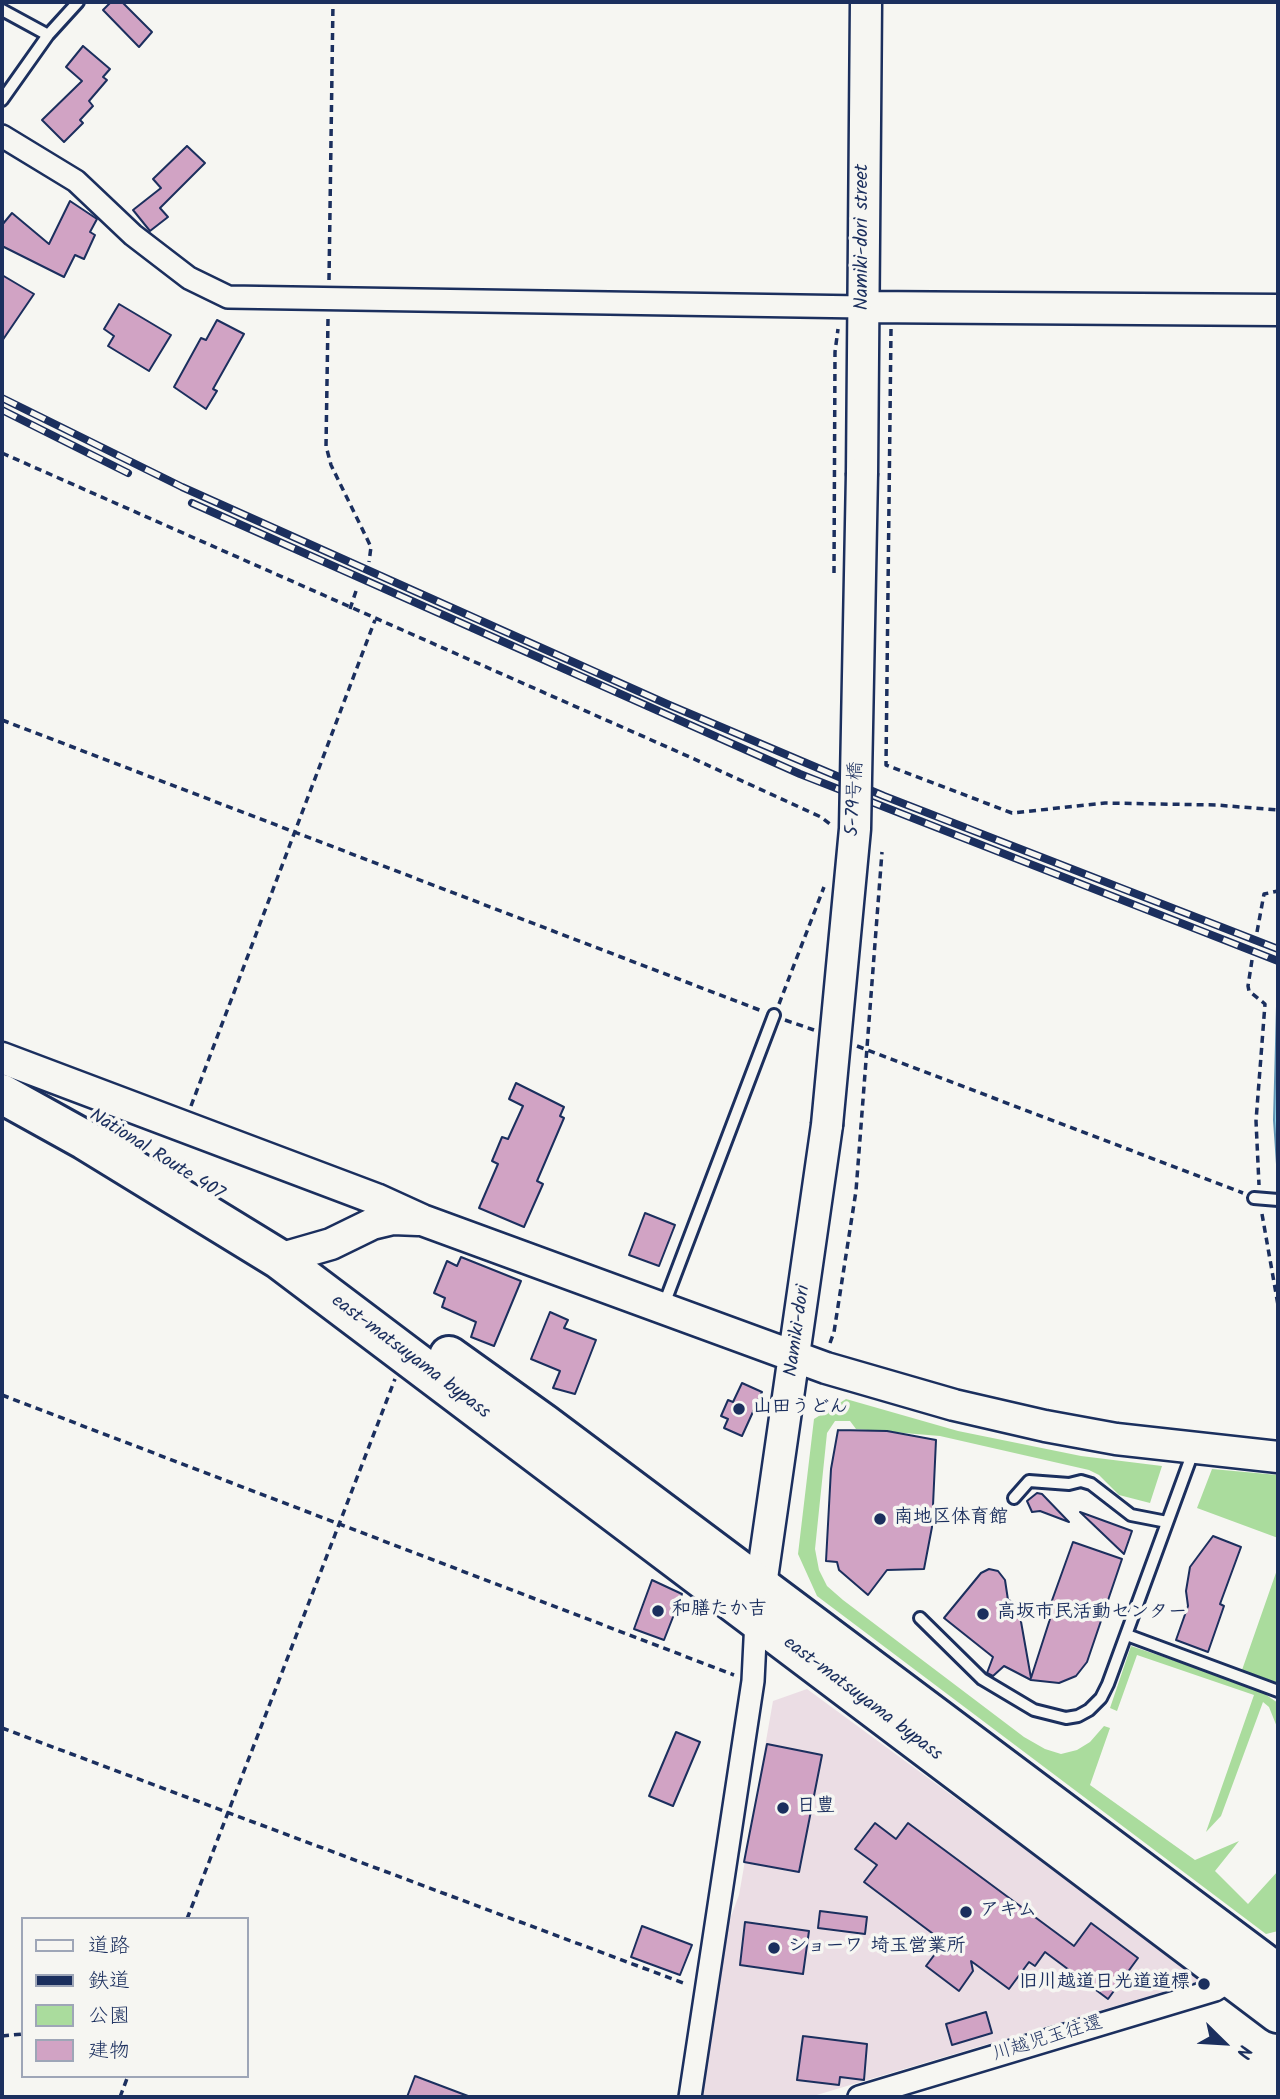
<!DOCTYPE html>
<meta charset="utf-8">
<style>
body{margin:0}
#map{position:relative;width:1280px;height:2099px;overflow:hidden;background:#f6f6f2;font-family:Kalam,"Klee One",sans-serif}
canvas{display:block}
.frame{position:absolute;inset:0;border:4px solid #1b2f5e;pointer-events:none}
.legend{position:absolute;left:21px;top:1917px;width:228px;height:161px;box-sizing:border-box;background:#f6f6f2;border:2px solid #9ea6b7;margin:0;padding:9px 12px;list-style:none;font-size:21px;color:#1b2f5e}
.legend li{display:flex;align-items:center;gap:14px;height:35px}
.legend b{width:35px;border:2px solid #9ea6b7}
.north{position:absolute;left:1189px;top:2008px;width:70px;height:70px;-webkit-text-stroke:5px #f6f6f2;paint-order:stroke;rotate:114deg;font-size:19px;font-weight:700;line-height:28px;text-align:center;color:#1b2f5e}
.north::after{content:'';display:block;margin:auto;width:24px;height:32px;background:#1b2f5e;clip-path:polygon(50% 0,100% 100%,50% 72%,0 100%)}
</style>
<div id="map">
<canvas width="1280" height="2099"></canvas>
<div class="frame"></div>
<ul class="legend">
<li><b style="height:9px;background:#f6f6f2"></b>道路</li>
<li><b style="height:9px;background:#1b2f5e"></b>鉄道</li>
<li><b style="height:19px;background:#aadc9d"></b>公園</li>
<li><b style="height:19px;background:#d1a3c4"></b>建物</li>
</ul>
<div class="north">N</div>
</div>
<script>
const ctx = document.querySelector('canvas').getContext('2d');
ctx.lineJoin = 'round';
function paint(path, color) { ctx.fillStyle = color; ctx.fill(path, 'evenodd'); }
const poly = rows => new Path2D(rows.map(r => 'M' + r).join(''));
function trace(path, color, width, dash) { ctx.strokeStyle = color; ctx.lineWidth = width; ctx.lineCap = dash ? 'butt' : 'round'; ctx.setLineDash(dash || []); ctx.stroke(path); }
function label(font, color, halo, rows, align = 'center') {
  ctx.font = font + ' Kalam,"Klee One",sans-serif'; ctx.lineWidth = 7; ctx.setLineDash([]); ctx.textBaseline = 'middle'; ctx.strokeStyle = halo; ctx.fillStyle = color; for (const [text, x, y, turn = 0] of rows) {
    ctx.save(); ctx.translate(x, y); ctx.rotate((+turn || 0) * Math.PI / 180); ctx.textAlign = isNaN(turn) ? turn : align; if (halo) ctx.strokeText(text, 0, 0); ctx.fillText(text, 0, 0); ctx.restore();
  }
}
paint(poly([
 [807,1689,1003,1833,1203,1980,810,2097,702,2097,724,1935,739,1895,773,1701]
]), '#ebdde4');
paint(poly([
 [846,1399,958,1431,1081,1456,1162,1466,1150,1503,1119,1495,1099,1475,1089,1470,940,1436,856,1429,850,1421,835,1421,827,1433,815,1549,819,1570,827,1586,843,1600,1024,1737,1045,1749,1061,1754,1077,1750,1090,1742,1104,1726,1110,1728,1090,1785,1195,1860,1239,1841,1215,1871,1248,1904,1278,1871,1278,1931,1266,1934,817,1596,798,1554,814,1419],
 [1212,1469,1278,1475,1278,1538,1197,1508],
 [1278,1567,1278,1683,1242,1670],
 [1131,1646,1256,1688,1278,1703,1278,1742,1277,1727,1269,1707,1263,1702,1221,1816,1206,1832,1254,1695,1137,1655,1117,1711,1110,1708]
]), '#aadc9d');
const water = poly([
 [1278,968,1278,1179,1274,1120,1278,968]
]);
paint(water, '#8bd6eb');
trace(water, '#5e93b3', 2);
const building = poly([
 [111,2,122,2,152,32,139,47,103,10,111,2],
 [83,46,110,69,103,77,107,80,89,101,93,106,80,120,83,123,64,142,42,120,82,81,66,67,83,46],
 [187,146,205,163,160,208,168,217,150,231,133,210,161,188,153,179,187,146],
 [70,201,97,219,90,232,95,235,84,259,75,255,64,277,2,246,2,225,12,213,49,244,70,201],
 [2,275,34,294,2,341,2,275],
 [119,304,171,335,149,371,108,346,114,336,104,329,119,304],
 [217,320,244,334,213,389,217,391,206,409,174,387,201,338,206,340,217,320],
 [516,1083,564,1107,560,1116,564,1118,537,1181,543,1184,524,1227,479,1208,498,1164,492,1161,502,1137,508,1139,523,1106,509,1099,516,1083],
 [645,1213,675,1225,659,1266,629,1255,645,1213],
 [461,1257,521,1281,494,1346,471,1337,476,1322,442,1307,445,1298,434,1293,447,1261,457,1266,461,1257],
 [550,1312,568,1320,564,1328,596,1340,575,1394,553,1388,560,1371,531,1359,550,1312],
 [742,1383,762,1392,742,1436,724,1428,728,1419,721,1416,728,1400,733,1402,742,1383],
 [838,1430,887,1431,936,1440,932,1527,924,1569,887,1570,868,1595,839,1570,837,1562,826,1561,831,1469,838,1430],
 [1037,1493,1042,1494,1069,1522,1040,1511,1032,1512,1027,1501,1037,1493],
 [1080,1512,1132,1531,1124,1554,1080,1512],
 [1213,1536,1241,1547,1220,1604,1224,1606,1208,1652,1176,1640,1188,1606,1186,1591,1190,1567,1213,1536],
 [1073,1542,1122,1559,1087,1662,1076,1676,1059,1683,1031,1680,1004,1666,993,1676,987,1673,993,1657,944,1618,981,1573,989,1569,998,1571,1005,1580,1008,1600,1021,1605,1020,1616,1031,1678,1050,1619,1050,1606,1073,1542],
 [652,1580,682,1594,664,1640,634,1629,652,1580],
 [676,1732,700,1742,673,1806,649,1796,676,1732],
 [767,1744,822,1755,799,1872,744,1862,767,1744],
 [875,1823,896,1839,908,1823,1074,1946,1091,1923,1138,1958,1108,1999,1045,1952,1035,1966,1029,1962,1009,1989,971,1961,973,1971,959,1991,926,1966,944,1942,864,1882,877,1865,855,1849,875,1823],
 [820,1911,867,1917,865,1934,818,1928,820,1911],
 [745,1922,809,1931,803,1974,740,1965,745,1922],
 [642,1926,692,1945,680,1975,631,1957,642,1926],
 [986,2012,992,2033,952,2045,946,2024,986,2012],
 [803,2036,867,2044,864,2080,840,2077,839,2085,797,2080,803,2036],
 [415,2076,468,2096,468,2097,407,2097,415,2076]
]);
paint(building, '#d1a3c4');
trace(building, '#1b2f5e', 2);
const lane = poly([
 [2,10,48,35],
 [2,100,48,35,78,2],
 [1254,1198,1278,1200],
 [663,1307,774,1015],
 [1014,1498,1029,1481,1069,1484,1081,1481,1091,1484,1131,1515,1167,1522],
 [920,1618,982,1679,1034,1710,1066,1718,1078,1716,1089,1710,1101,1698,1108,1684,1193,1452],
 [1127,1635,1278,1691]
]);
const street = poly([
 [2,136,76,181,133,235,189,278,228,297,863,307],
 [690,2097,753,1681,756,1620],
 [859,2097,1215,1990,1234,1978]
]);
const secondary = poly([
 [863,307,1278,310],
 [862,473,866,2],
 [2,1058,376,1199,422,1220,826,1368,954,1405,1045,1426,1116,1439,1278,1457],
 [279,1259,331,1244,372,1224,393,1219,418,1220],
 [758,1606,827,1125]
]);
const highway = poly([
 [2,1094,85,1140,279,1259,1278,2013],
 [449,1356,544,1424,1278,1974]
]);
trace(lane, '#1b2f5e', 16);
trace(street, '#1b2f5e', 26);
trace(secondary, '#1b2f5e', 35);
trace(highway, '#1b2f5e', 44);
trace(poly([
 [329,280,333,2],
 [328,319,326,446,331,465,371,547,369,562],
 [891,329,886,765,1012,813,1105,803,1216,805,1278,810],
 [2,453,692,758,821,817,830,824],
 [834,573,835,352,838,329],
 [350,609,357,588],
 [2,720,762,1011],
 [1257,932,1264,894,1278,891],
 [1252,960,1248,986,1249,991,1265,1004,1256,1121,1259,1185],
 [779,1004,824,887],
 [785,1020,814,1030],
 [857,1046,1243,1193],
 [191,1106,375,620],
 [1262,1214,1278,1305],
 [830,1343,834,1332,856,1191,882,852],
 [2,1395,734,1675],
 [2,1728,686,1984],
 [187,1919,395,1379],
 [2,2036,23,2034],
 [120,2097,128,2076]
]), '#1b2f5e', 3.5, [7, 5]);
trace(lane, '#f6f6f2', 10);
trace(street, '#f6f6f2', 21);
trace(secondary, '#f6f6f2', 30);
trace(highway, '#f6f6f2', 38);
const rail = poly([
 [2,398,182,487,667,704,884,796,1278,949],
 [2,410,128,473],
 [192,503,800,774,1278,961]
]);
trace(rail, '#1b2f5e', 8);
trace(rail, '#f6f6f2', 5, [16]);
const secondaryBridge = poly([
 [827,1125,855,829,862,473]
]);
trace(secondaryBridge, '#1b2f5e', 35, []);
trace(secondaryBridge, '#f6f6f2', 30);
for (const [x, y, r, color] of [
 [739,1409,7,"#1b2f5e"],
 [880,1519,7,"#1b2f5e"],
 [658,1611,7,"#1b2f5e"],
 [983,1614,7,"#1b2f5e"],
 [783,1808,7,"#1b2f5e"],
 [966,1912,7,"#1b2f5e"],
 [774,1948,7,"#1b2f5e"],
 [1204,1984,7,"#1b2f5e"]
]) { const dot = new Path2D(); dot.arc(x, y, r, 0, 2 * Math.PI); ctx.fillStyle = color; ctx.fill(dot); trace(dot, '#f6f6f2', 2.5); }
label('19px', '#1b2f5e', '#f6f6f2', [
 ["Namiki-dori street",864,237,-90],
 ["5-79号橋",856,799,-87],
 ["National Route 407",156,1156,32],
 ["Namiki-dori",799,1331,-82],
 ["east-matsuyama bypass",410,1358,37],
 ["east-matsuyama bypass",862,1700,37],
 ["川越児玉往還",1048,2040,-17]
]);
label('bold 19px', '#1b2f5e', '#f6f6f2', [
 ["山田うどん",753,1409],
 ["南地区体育館",894,1519],
 ["和膳たか吉",672,1611],
 ["高坂市民活動センター",997,1614],
 ["日豊",797,1808],
 ["アキム",980,1912],
 ["ショーワ 埼玉営業所",788,1948],
 ["旧川越道日光道道標",1190,1984,"right"]
], 'left');
</script>
